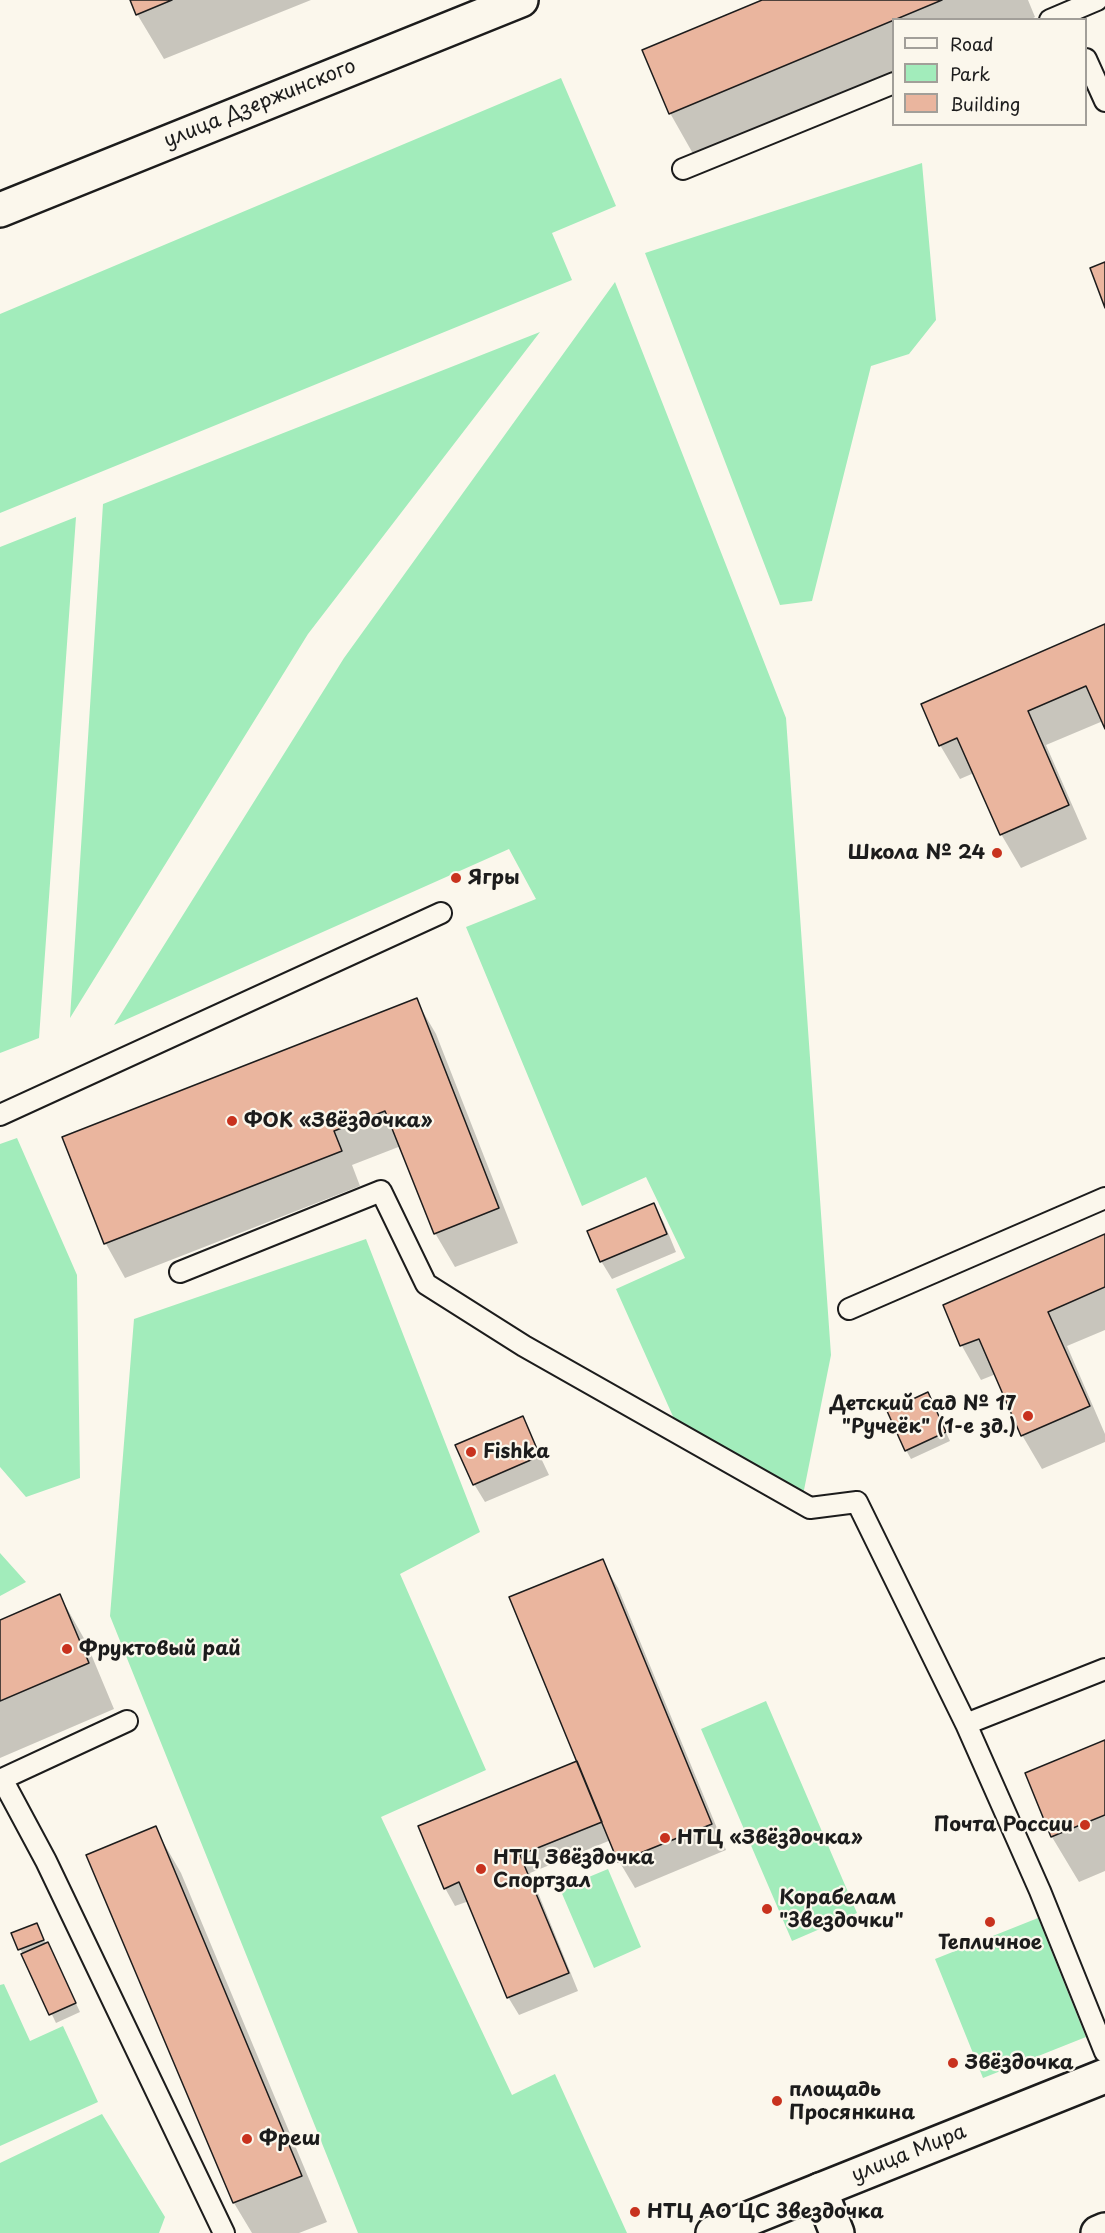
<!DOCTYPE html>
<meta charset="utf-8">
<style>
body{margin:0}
#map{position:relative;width:1105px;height:2233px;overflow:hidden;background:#fbf7ec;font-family:"Playpen Sans",sans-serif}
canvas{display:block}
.legend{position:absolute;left:892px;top:18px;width:195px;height:108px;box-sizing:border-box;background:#fbf7ec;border:2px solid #a29f99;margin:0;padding:8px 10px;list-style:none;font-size:18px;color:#1c1c1c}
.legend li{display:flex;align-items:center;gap:12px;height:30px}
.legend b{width:30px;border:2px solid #a29f99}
</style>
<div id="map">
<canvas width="1105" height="2233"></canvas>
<ul class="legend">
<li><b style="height:8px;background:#fbf7ec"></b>Road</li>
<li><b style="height:16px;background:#a2ecbb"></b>Park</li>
<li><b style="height:16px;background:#eab59e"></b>Building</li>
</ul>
</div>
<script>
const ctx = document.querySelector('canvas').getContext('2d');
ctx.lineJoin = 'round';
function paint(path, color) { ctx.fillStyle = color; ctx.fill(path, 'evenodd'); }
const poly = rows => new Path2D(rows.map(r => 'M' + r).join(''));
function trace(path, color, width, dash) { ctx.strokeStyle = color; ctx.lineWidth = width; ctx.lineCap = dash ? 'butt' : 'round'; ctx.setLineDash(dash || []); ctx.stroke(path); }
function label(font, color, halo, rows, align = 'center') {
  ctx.font = font + ' "Playpen Sans",sans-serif'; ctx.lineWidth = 4.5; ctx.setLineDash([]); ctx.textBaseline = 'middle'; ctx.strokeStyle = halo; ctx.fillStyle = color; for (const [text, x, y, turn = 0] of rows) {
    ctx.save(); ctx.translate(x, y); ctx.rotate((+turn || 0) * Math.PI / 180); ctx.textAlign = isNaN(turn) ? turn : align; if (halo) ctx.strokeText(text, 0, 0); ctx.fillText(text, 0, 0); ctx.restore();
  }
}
paint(poly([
 [561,78,616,206,552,233,572,280,0,513,0,314],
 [922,163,936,320,909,354,871,366,812,601,780,605,645,253],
 [615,282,786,718,831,1355,803,1495,684,1441,616,1289,685,1258,646,1177,582,1206,466,927,536,899,509,849,114,1025,344,658],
 [540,332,308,634,70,1018,103,504],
 [76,517,39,1038,0,1053,0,547],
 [17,1138,77,1275,80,1478,26,1497,0,1467,0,1144],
 [366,1239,480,1532,400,1574,486,1770,381,1817,512,2095,555,2074,627,2233,358,2233,110,1616,134,1319],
 [0,1553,26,1582,0,1596],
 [766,1701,857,1913,792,1941,701,1729],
 [608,1869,641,1947,594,1968,560,1889],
 [1038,1918,1086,2037,983,2078,935,1959],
 [4,1984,30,2041,63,2026,98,2102,0,2146,0,1985],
 [102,2114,165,2217,159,2233,0,2233,0,2163]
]), '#a2ecbb');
paint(poly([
 [132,0,311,0,164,59,137,14],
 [766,0,1028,0,1035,17,1030,20,894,20,894,77,696,159,670,113],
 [1105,626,1105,725,1103,721,1046,745,1087,839,1021,868,1001,834,974,773,960,779,940,745],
 [416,1000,436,1034,518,1243,455,1267,435,1233,401,1146,352,1165,360,1186,125,1278,106,1244,64,1138],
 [654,1205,664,1223,676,1252,612,1279,601,1261],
 [1105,1236,1105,1330,1067,1346,1105,1434,1105,1442,1042,1469,1022,1435,996,1374,981,1380,962,1346,945,1306],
 [932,1403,950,1441,911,1459,906,1450],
 [522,1418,549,1475,485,1502,474,1484],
 [602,1561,618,1588,726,1850,635,1888,619,1861,611,1840,530,1873,578,1991,519,2015,508,1997,469,1901,455,1906,445,1888,579,1762],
 [60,1596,86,1642,114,1709,0,1758,0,1622],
 [1105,1742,1105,1871,1079,1882,1052,1837,1027,1774],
 [155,1828,181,1873,327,2222,299,2233,252,2233,234,2203,88,1855],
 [41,1933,46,1944,52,1952,80,2012,56,2023,13,1934]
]), '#0003');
const building = poly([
 [130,0,172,0,136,15,130,0],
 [762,0,942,0,669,114,642,50,762,0],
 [1105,262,1105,308,1090,268,1105,262],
 [1105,624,1105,729,1086,686,1028,711,1069,805,1000,835,957,738,939,746,921,704,1105,624],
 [417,998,499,1208,434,1234,385,1111,334,1131,342,1151,104,1244,62,1137,417,998],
 [654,1203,667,1234,600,1262,587,1231,654,1203],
 [1105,1234,1105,1287,1048,1312,1090,1406,1021,1436,979,1339,960,1346,943,1305,1105,1234],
 [928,1392,946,1432,905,1451,887,1411,928,1392],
 [523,1416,540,1456,473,1485,455,1445,523,1416],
 [603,1559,712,1824,618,1862,509,1597,603,1559],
 [60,1594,89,1663,0,1701,0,1620,60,1594],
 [1105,1740,1105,1815,1051,1837,1025,1773,1105,1740],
 [577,1761,602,1822,520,1855,569,1973,507,1998,459,1882,444,1889,418,1826,577,1761],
 [156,1826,302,2176,233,2203,86,1855,156,1826],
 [37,1923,44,1940,18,1950,11,1933,37,1923],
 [48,1942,76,2003,49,2015,21,1954,48,1942]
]);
paint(building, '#eab59e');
trace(building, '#1c1c1c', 1.5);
const service = poly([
 [1050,20,1097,0],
 [1086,59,1105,101],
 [683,169,894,83],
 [0,1115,441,913],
 [180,1272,381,1191,426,1284,524,1346,810,1508,857,1502,966,1724],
 [849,1309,1105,1198],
 [1105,1669,966,1724,1040,1891,1105,2052],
 [2,1779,127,1721],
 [0,1780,2,1779,46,1861,224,2233]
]);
const tertiary = poly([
 [0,210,521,0],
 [820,2190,837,2233]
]);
const secondary = poly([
 [713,2233,1105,2076],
 [1098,2233,1105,2230]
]);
trace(service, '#1c1c1c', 24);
trace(tertiary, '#1c1c1c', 38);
trace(secondary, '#1c1c1c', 38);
trace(service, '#fbf7ec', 20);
trace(tertiary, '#fbf7ec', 33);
trace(secondary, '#fbf7ec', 33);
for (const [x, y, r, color] of [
 [997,853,6,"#c8321e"],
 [456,878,6,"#c8321e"],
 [232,1121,6,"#c8321e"],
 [1028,1416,6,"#c8321e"],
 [471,1452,6,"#c8321e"],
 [67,1649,6,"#c8321e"],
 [1085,1825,6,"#c8321e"],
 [665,1838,6,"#c8321e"],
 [481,1869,6,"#c8321e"],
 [767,1909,6,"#c8321e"],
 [990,1922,6,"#c8321e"],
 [953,2063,6,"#c8321e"],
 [777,2101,6,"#c8321e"],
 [247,2139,6,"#c8321e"],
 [635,2212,6,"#c8321e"]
]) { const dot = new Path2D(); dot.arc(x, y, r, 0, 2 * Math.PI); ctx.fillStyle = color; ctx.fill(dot); trace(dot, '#fbf7ec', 2); }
label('20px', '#1c1c1c', '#fbf7ec', [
 ["улица Дзержинского",260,104,-22],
 ["улица Мира",909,2154,-22]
]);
label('bold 20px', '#1c1c1c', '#fbf7ec', [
 ["Школа № 24",985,853,"right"],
 ["Ягры",468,878],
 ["ФОК «Звёздочка»",244,1121],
 ["Детский сад № 17",1016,1404,"right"],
 ["\"Ручеёк\" (1-е зд.)",1016,1427,"right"],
 ["Fishka",483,1452],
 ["Фруктовый рай",79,1649],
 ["Почта России",1073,1825,"right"],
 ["НТЦ «Звёздочка»",677,1838],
 ["НТЦ Звёздочка",493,1858],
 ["Спортзал",493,1881],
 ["Корабелам",779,1898],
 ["\"Звездочки\"",779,1921],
 ["Тепличное",990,1943,"center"],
 ["Звёздочка",965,2063],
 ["площадь",789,2090],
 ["Просянкина",789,2113],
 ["Фреш",259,2139],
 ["НТЦ АО ЦС Звездочка",647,2212]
], 'left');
</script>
